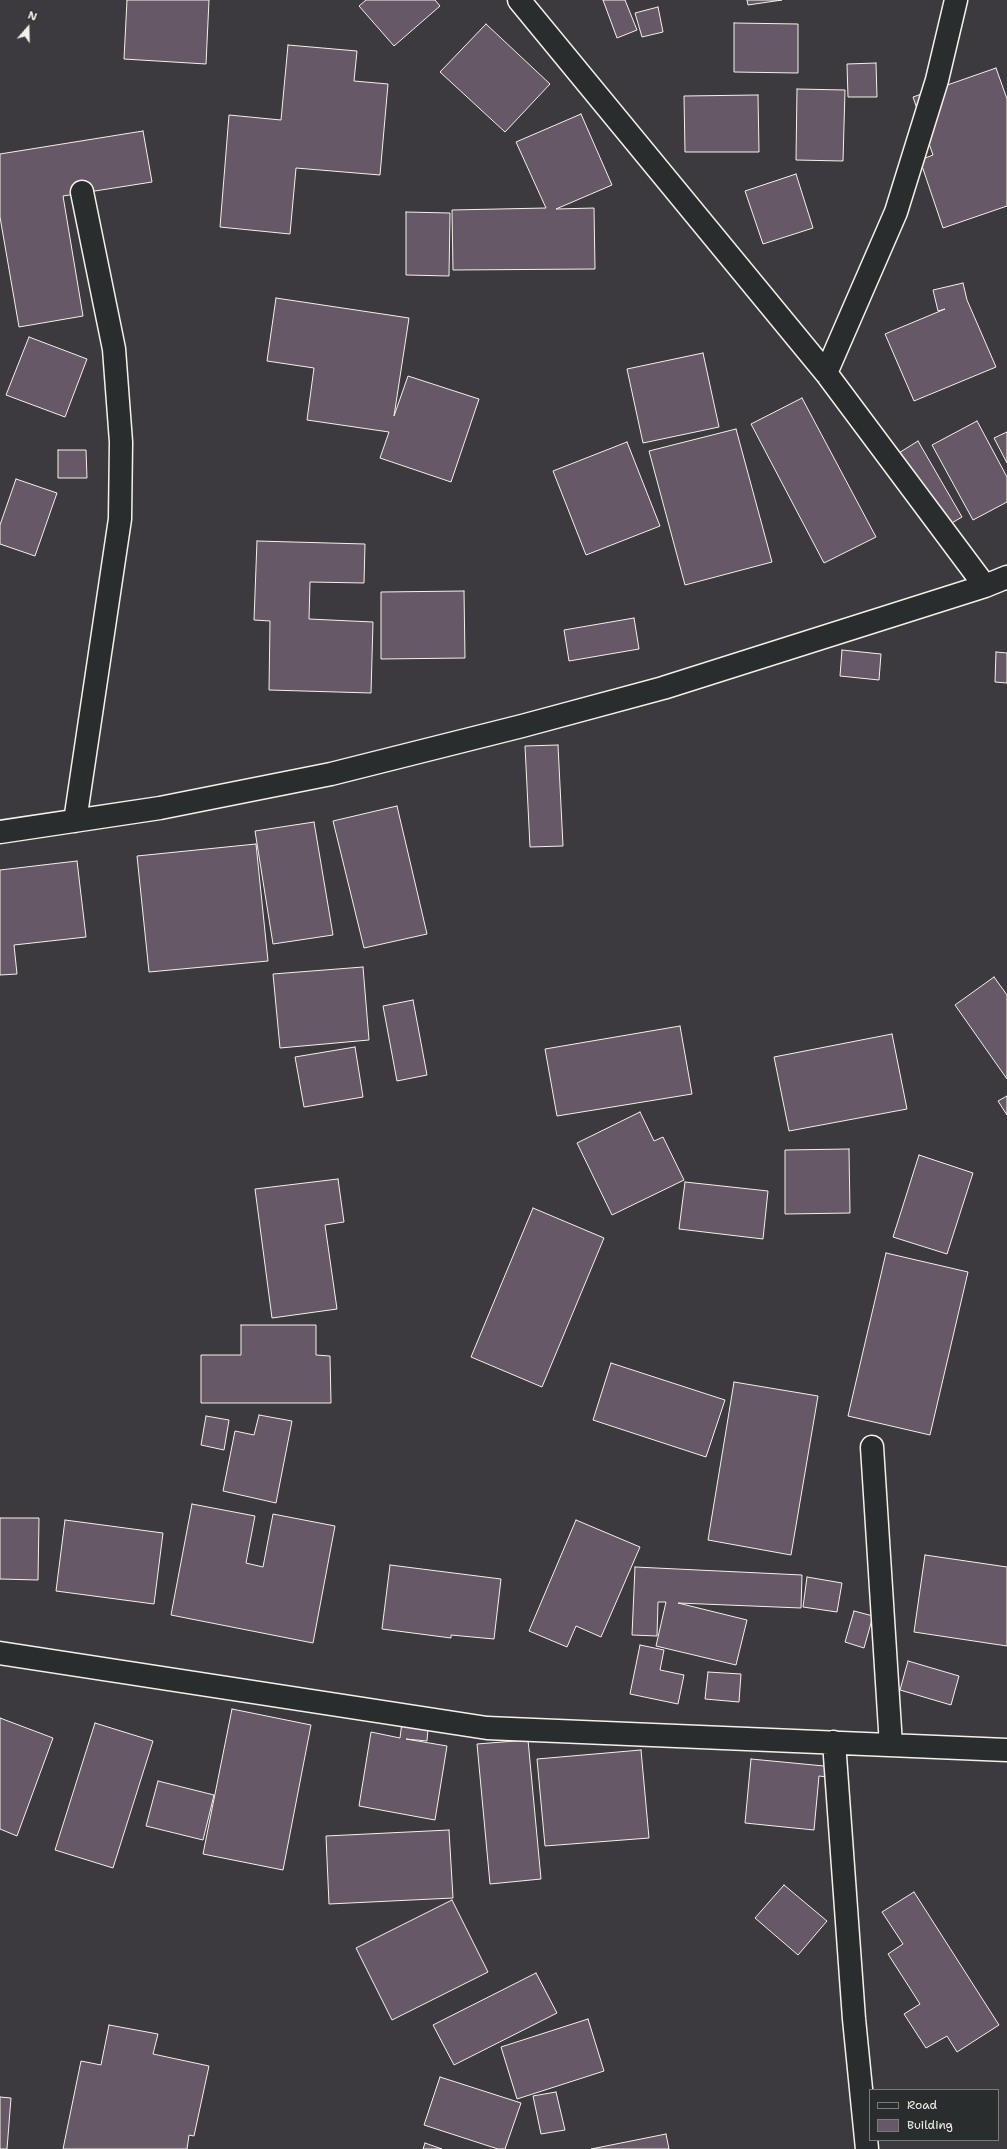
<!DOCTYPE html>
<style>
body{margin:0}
#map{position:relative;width:1007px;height:2149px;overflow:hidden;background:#3c3a3f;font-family:"Shantell Sans",sans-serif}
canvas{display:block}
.legend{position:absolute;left:869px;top:2089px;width:130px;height:52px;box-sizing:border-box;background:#2a2d2e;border:1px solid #7b7b78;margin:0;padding:5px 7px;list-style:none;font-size:12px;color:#f4f1e8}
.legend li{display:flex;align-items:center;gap:8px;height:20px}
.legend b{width:20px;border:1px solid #7b7b78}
.north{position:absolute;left:8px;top:8px;width:40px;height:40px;-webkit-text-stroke:3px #2a2d2e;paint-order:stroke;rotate:20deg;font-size:11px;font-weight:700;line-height:16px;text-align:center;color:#f4f1e8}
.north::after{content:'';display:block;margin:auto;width:14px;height:18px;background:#f4f1e8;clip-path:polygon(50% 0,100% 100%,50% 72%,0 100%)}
</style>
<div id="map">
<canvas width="1007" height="2149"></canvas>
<ul class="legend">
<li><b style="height:5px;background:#2a2d2e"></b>Road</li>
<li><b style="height:11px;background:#665866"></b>Building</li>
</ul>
<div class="north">N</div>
</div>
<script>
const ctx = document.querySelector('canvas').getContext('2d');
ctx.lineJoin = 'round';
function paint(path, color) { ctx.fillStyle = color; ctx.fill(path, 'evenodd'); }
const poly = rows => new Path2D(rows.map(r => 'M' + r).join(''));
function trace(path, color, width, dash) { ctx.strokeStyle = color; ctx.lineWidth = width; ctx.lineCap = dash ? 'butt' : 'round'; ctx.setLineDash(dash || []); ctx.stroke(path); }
const building = poly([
 [127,0,209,0,206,64,124,59,127,0],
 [366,0,435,0,440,6,394,46,359,6,366,0],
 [603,0,625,0,637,30,617,38,603,0],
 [747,0,782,0,748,5,747,0],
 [658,7,663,32,642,37,635,13,658,7],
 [734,23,798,24,798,73,734,72,734,23],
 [486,24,550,84,505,132,440,72,486,24],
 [288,45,357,51,354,81,388,84,380,175,296,168,290,234,220,227,229,115,281,120,288,45],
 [876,63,877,97,848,97,847,64,876,63],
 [996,68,1007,99,1007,206,943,228,920,160,933,155,913,97,996,68],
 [797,89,845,90,843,161,796,160,797,89],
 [758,95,759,152,685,152,684,96,758,95],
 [581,114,612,185,556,209,594,208,595,269,453,270,452,210,546,208,516,142,581,114],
 [143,131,152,182,63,196,83,316,19,327,0,217,0,154,143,131],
 [796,174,813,228,763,244,745,191,796,174],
 [406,212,450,213,449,276,406,275,406,212],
 [963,283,967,300,996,367,914,401,885,334,945,309,938,311,933,290,963,283],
 [276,298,409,318,394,416,408,376,479,399,451,482,380,458,389,432,307,420,314,368,267,361,276,298],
 [29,337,87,359,65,417,6,395,29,337],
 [703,353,719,427,643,443,627,369,703,353],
 [802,398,876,537,824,563,751,424,802,398],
 [977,421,1007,477,1007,502,973,520,932,445,977,421],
 [736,429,772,562,685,585,649,451,736,429],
 [1007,432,1007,463,994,438,1007,432],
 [918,441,962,517,938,531,894,456,918,441],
 [627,442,660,526,586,555,553,471,627,442],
 [58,450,86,450,87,478,58,478,58,450],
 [16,479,57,493,35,556,0,544,0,525,16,479],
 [257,541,365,544,364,583,310,582,309,619,373,622,371,693,269,690,270,621,254,620,257,541],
 [464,591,465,658,381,659,381,592,464,591],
 [634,618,639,649,569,661,564,630,634,618],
 [842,650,881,654,879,680,840,676,842,650],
 [996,652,1007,653,1007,683,995,682,996,652],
 [558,745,563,846,530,847,525,746,558,745],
 [397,806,427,934,364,948,333,821,397,806],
 [314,822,333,935,273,944,255,831,314,822],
 [256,844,268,961,149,972,137,856,256,844],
 [77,861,86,937,14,945,17,974,0,975,0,870,77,861],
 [363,967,369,1040,280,1048,273,974,363,967],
 [994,977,1007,995,1007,1079,955,1005,994,977],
 [413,1000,427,1075,397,1081,383,1006,413,1000],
 [680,1026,692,1094,557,1116,545,1049,680,1026],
 [892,1034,907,1109,789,1131,774,1057,892,1034],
 [355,1047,363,1097,304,1107,295,1057,355,1047],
 [1007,1096,1007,1115,998,1101,1007,1096],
 [640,1112,654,1141,663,1137,684,1180,612,1215,577,1143,640,1112],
 [849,1149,850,1213,785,1214,785,1150,849,1149],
 [919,1155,973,1173,947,1254,893,1237,919,1155],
 [338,1179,344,1222,325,1225,337,1309,272,1318,255,1189,338,1179],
 [685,1182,768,1191,763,1239,679,1229,685,1182],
 [533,1208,604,1238,542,1387,471,1357,533,1208],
 [886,1253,968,1272,930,1435,848,1416,886,1253],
 [241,1325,316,1325,316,1355,330,1356,331,1403,201,1403,201,1355,241,1355,241,1325],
 [611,1363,725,1400,706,1457,593,1420,611,1363],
 [734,1382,818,1396,791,1555,708,1540,734,1382],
 [259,1415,292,1421,276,1503,223,1491,235,1431,254,1435,259,1415],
 [206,1416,229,1420,224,1450,201,1445,206,1416],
 [192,1504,255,1516,246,1563,263,1567,273,1514,335,1526,313,1643,171,1615,192,1504],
 [0,1518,39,1518,38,1580,0,1579,0,1518],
 [65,1520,163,1533,154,1604,56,1591,65,1520],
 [576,1520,640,1547,601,1637,576,1626,567,1647,529,1631,576,1520],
 [925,1555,1007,1567,1007,1646,914,1632,925,1555],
 [390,1565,501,1579,494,1639,451,1635,451,1638,382,1629,390,1565],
 [635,1567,802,1575,801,1608,678,1603,747,1620,736,1665,656,1646,666,1602,658,1602,657,1636,632,1635,635,1567],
 [807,1577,842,1583,837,1612,803,1607,807,1577],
 [854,1611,873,1616,864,1648,845,1642,854,1611],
 [640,1645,664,1650,660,1670,684,1675,678,1704,630,1694,640,1645],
 [908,1661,959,1676,951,1705,900,1690,908,1661],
 [708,1672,741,1674,739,1702,705,1699,708,1672],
 [232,1709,311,1725,283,1870,203,1854,232,1709],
 [403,1714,429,1717,427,1741,406,1739,447,1746,435,1820,359,1806,371,1732,400,1738,403,1714],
 [0,1718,53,1738,17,1836,0,1829,0,1718],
 [95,1723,153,1741,113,1868,55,1850,95,1723],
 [528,1740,541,1879,490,1884,477,1744,528,1740],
 [641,1750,649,1838,545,1846,537,1759,641,1750],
 [751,1759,845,1768,844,1779,819,1776,814,1830,745,1823,751,1759],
 [158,1781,214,1795,203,1840,146,1826,158,1781],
 [449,1830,453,1898,329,1904,326,1836,449,1830],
 [784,1885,827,1921,798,1955,755,1918,784,1885],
 [914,1892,999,2025,957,2052,947,2036,926,2048,904,2014,920,2004,888,1954,903,1944,882,1912,914,1892],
 [452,1900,488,1972,392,2020,356,1948,452,1900],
 [536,1973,557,2013,454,2065,433,2025,536,1973],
 [588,2019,604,2071,517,2099,501,2047,588,2019],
 [109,2025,158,2034,153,2054,209,2066,194,2136,189,2135,187,2149,63,2149,81,2061,101,2065,109,2025],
 [440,2077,521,2103,505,2149,498,2149,424,2125,440,2077],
 [556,2092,565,2130,541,2134,533,2096,556,2092],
 [0,2097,11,2098,7,2149,0,2149,0,2097],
 [666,2134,669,2149,591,2149,666,2134],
 [425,2143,442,2149,423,2149,425,2143]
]);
paint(building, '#665866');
trace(building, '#f4f1e8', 1);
const minor = poly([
 [519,0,826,373,985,586],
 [826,373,896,212,937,80,956,0],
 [75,821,120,519,121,442,114,349,82,192],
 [0,832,160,808,331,774,522,726,663,688,985,586,1007,577],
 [872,1447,891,1745],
 [0,1653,487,1728,1007,1750],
 [834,1742,854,2019,867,2149]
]);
trace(minor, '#f4f1e8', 25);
trace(minor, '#2a2d2e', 22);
</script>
